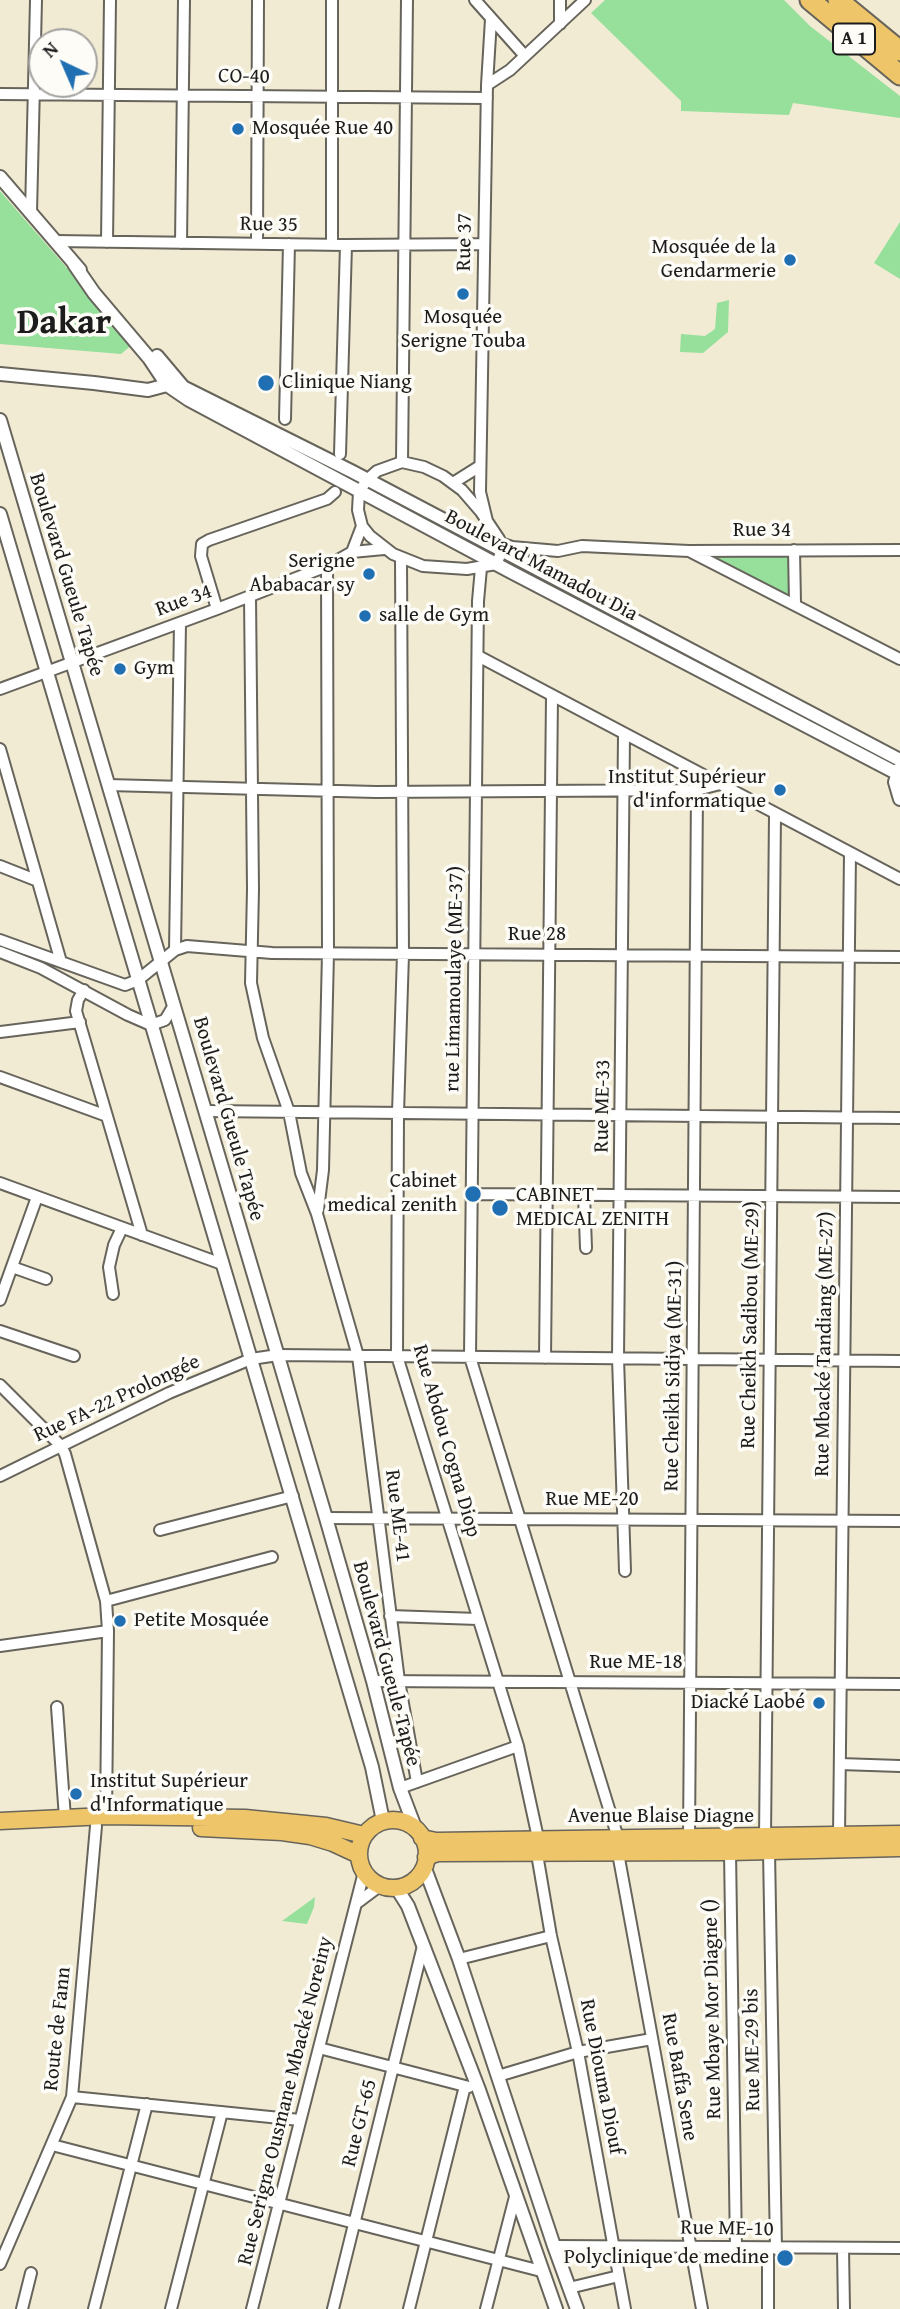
<!DOCTYPE html>
<meta charset="utf-8">
<style>
body{margin:0}
#map{position:relative;width:900px;height:2309px;overflow:hidden;background:#f2ebd3;font-family:"Gentium Book Plus",serif}
canvas{display:block}
.north{position:absolute;left:28px;top:28px;width:70px;height:70px;box-sizing:border-box;background:#fdfcf7;border:2px solid #a3a29f;border-radius:50%;rotate:316deg;font-size:19px;font-weight:700;line-height:28px;text-align:center;color:#1c1c1c}
.north::after{content:'';display:block;margin:auto;width:24px;height:32px;background:#1f6fb2;clip-path:polygon(50% 0,100% 100%,50% 72%,0 100%)}
</style>
<div id="map">
<canvas width="900" height="2309"></canvas>
<div class="north">N</div>
</div>
<script>
const ctx = document.querySelector('canvas').getContext('2d');
ctx.lineJoin = 'round';
function paint(path, color) { ctx.fillStyle = color; ctx.fill(path, 'evenodd'); }
const poly = rows => new Path2D(rows.map(r => 'M' + r).join(''));
function trace(path, color, width, dash) { ctx.strokeStyle = color; ctx.lineWidth = width; ctx.lineCap = dash ? 'butt' : 'round'; ctx.setLineDash(dash || []); ctx.stroke(path); }
function label(font, color, halo, rows, align = 'center') {
  ctx.font = font + ' "Gentium Book Plus",serif'; ctx.lineWidth = 7; ctx.setLineDash([]); ctx.textBaseline = 'middle'; ctx.strokeStyle = halo; ctx.fillStyle = color; for (const [text, x, y, turn = 0] of rows) {
    ctx.save(); ctx.translate(x, y); ctx.rotate((+turn || 0) * Math.PI / 180); ctx.textAlign = isNaN(turn) ? turn : align; if (halo) ctx.strokeText(text, 0, 0); ctx.fillText(text, 0, 0); ctx.restore();
  }
}
paint(poly([
 [605,0,784,0,810,26,900,96,900,118,793,103,789,115,681,111,681,101,591,13],
 [0,191,133,344,121,354,0,344],
 [900,222,900,279,874,263],
 [729,300,728,332,703,353,680,352,681,334,705,336,715,329,717,303],
 [788,554,789,595,707,555],
 [315,1897,314,1907,307,1924,282,1921]
]), '#96e09b');
const minor = poly([
 [475,0,525,56],
 [560,24,560,0],
 [487,85,510,70,585,0],
 [0,94,487,98],
 [31,213,36,0],
 [55,241,346,245,484,244],
 [107,242,110,0],
 [181,243,184,0],
 [257,244,258,0],
 [332,245,332,0],
 [285,419,289,244],
 [340,454,346,245],
 [402,462,407,0],
 [402,462,424,467,443,476,462,490,481,512,499,539,502,551,496,564,467,569,423,566,393,554,370,536,362,526,358,510,359,492,367,480,377,471,402,462],
 [453,483,480,466],
 [487,521,480,492,487,85,491,19],
 [500,543,512,547,558,551,582,546,689,551,900,550],
 [794,550,795,603],
 [352,552,384,549],
 [691,552,900,659],
 [401,558,403,954,398,1113,397,1356,518,1746,538,1838,537,1854,551,1936,578,2052,625,2309],
 [481,568,478,601,470,1357,618,1838,618,1853,702,2309],
 [250,597,253,889,251,983,263,1038,289,1112,301,1173,317,1214,358,1356,399,1681,417,1782],
 [217,609,201,556,202,544,209,540,327,499,335,492],
 [478,656,900,879],
 [0,689,217,609,327,566,352,552,362,526],
 [624,734,618,1358,625,1571],
 [0,749,61,962],
 [108,785,376,792,697,790,720,784],
 [0,866,38,881],
 [0,940,125,985,138,980,175,950,187,946,272,953,900,957],
 [175,950,180,623],
 [0,952,41,968,128,1015,151,1025,165,1020,174,1005],
 [84,990,78,1000,76,1011,142,1235],
 [0,1032,80,1022],
 [0,1077,107,1116],
 [205,1111,900,1118],
 [0,1183,222,1264],
 [471,1194,900,1197],
 [584,1194,586,1248],
 [318,1210,323,1170,328,953,327,566],
 [12,1267,46,1279],
 [113,1294,109,1267,114,1245,122,1228],
 [0,1300,37,1197],
 [0,1331,74,1356],
 [545,1358,552,696],
 [0,1385,61,1446,65,1454,106,1601,108,1631,106,1816],
 [0,1476,169,1393,251,1359,278,1355,900,1361],
 [326,1518,900,1521],
 [160,1530,293,1496],
 [106,1601,272,1557],
 [390,1616,478,1619],
 [0,1646,108,1631],
 [373,1681,900,1684],
 [57,1707,65,1818],
 [840,1764,900,1766],
 [400,1788,518,1746],
 [839,1836,850,853],
 [689,1837,697,790],
 [765,1837,775,814],
 [769,1851,776,2249],
 [730,1852,736,2249],
 [357,1903,381,1885],
 [459,1959,551,1936],
 [319,2048,469,2087],
 [498,2076,578,2052,652,2039],
 [72,2097,300,2120],
 [52,2145,541,2271],
 [554,2246,900,2248],
 [843,2248,844,2309],
 [0,2264,72,2097,96,1826],
 [569,2288,619,2276],
 [22,2309,31,2273],
 [94,2309,147,2104],
 [171,2309,222,2112],
 [252,2309,364,1872],
 [333,2309,423,1946],
 [409,2309,465,2086],
 [486,2309,516,2193],
 [768,2309,768,2249]
]);
const tertiary = poly([
 [0,177,80,270],
 [74,264,94,293,149,358,167,385,189,400,511,572,900,775],
 [157,356,184,388],
 [0,374,94,383,148,390,167,385,185,388,353,472,900,760],
 [0,420,326,1518,373,1681,400,1788,416,1830],
 [0,514,372,1767,383,1821],
 [899,769,895,782,900,799],
 [424,1866,459,1959,554,2246,577,2309],
 [396,1887,408,1906,479,2090,556,2309]
]);
const primary = poly([
 '359 1854a34 34 0 1 1 68 0a34 34 0 1 1-68 0Z',
 [0,1821,106,1816,245,1818,326,1826,364,1835],
 [201,1828,282,1832,310,1836,333,1843,359,1855],
 [422,1838,436,1841,900,1834],
 [426,1857,438,1853,730,1852,900,1848]
]);
const motorway = poly([
 [810,0,900,75],
 [838,0,900,51]
]);
trace(minor, '#67645c', 14);
trace(tertiary, '#67645c', 16);
trace(primary, '#67645c', 19);
trace(motorway, '#67645c', 23);
trace(minor, '#fff', 10);
trace(tertiary, '#fff', 12);
trace(primary, '#eec569', 16);
trace(motorway, '#eec569', 19);
for (const [x, y, r, color] of [
 [238,129,7,"#1f6fb2"],
 [790,260,7,"#1f6fb2"],
 [463,294,7,"#1f6fb2"],
 [266,383,9,"#1f6fb2"],
 [369,574,7,"#1f6fb2"],
 [365,616,7,"#1f6fb2"],
 [120,669,7,"#1f6fb2"],
 [780,790,7,"#1f6fb2"],
 [473,1194,9,"#1f6fb2"],
 [500,1208,9,"#1f6fb2"],
 [120,1621,7,"#1f6fb2"],
 [819,1703,7,"#1f6fb2"],
 [76,1794,7,"#1f6fb2"],
 [785,2258,9,"#1f6fb2"]
]) { const dot = new Path2D(); dot.arc(x, y, r, 0, 2 * Math.PI); ctx.fillStyle = color; ctx.fill(dot); trace(dot, '#fdfcf7', 2.5); }
for (const [x, y, w] of [
 [854,39,42]
]) { const box = new Path2D(); box.roundRect(x - w / 2, y - 15.5, w, 31, 5); ctx.fillStyle = '#fdfcf7'; ctx.fill(box); trace(box, '#1c1c1c', 2); }
label('bold 19px', '#1c1c1c', null, [
 ["A 1",854,39]
]);
label('21px', '#1c1c1c', '#fdfcf7', [
 ["CO-40",244,77,1],
 ["Rue 35",269,225,1],
 ["Rue 37",465,242,-89],
 ["Rue 34",762,531],
 ["Boulevard Mamadou Dia",541,566,28],
 ["Boulevard Gueule Tapée",66,575,73],
 ["Rue 34",184,601,-20],
 ["Rue 28",537,935],
 ["rue Limamoulaye (ME-37)",455,979,-89],
 ["Rue ME-33",603,1106,-89],
 ["Boulevard Gueule Tapée",228,1119,74],
 ["Rue Cheikh Sadibou (ME-29)",751,1325,-89],
 ["Rue Mbacké Tandiang (ME-27)",825,1344,-89],
 ["Rue Cheikh Sidiya (ME-31)",674,1376,-89],
 ["Rue FA-22 Prolongée",117,1399,-25],
 ["Rue Abdou Cogna Diop",446,1441,74],
 ["Rue ME-20",592,1500],
 ["Rue ME-41",397,1516,83],
 ["Rue ME-18",636,1663],
 ["Boulevard Gueule Tapée",386,1664,75],
 ["Avenue Blaise Diagne",661,1817],
 ["Rue Mbaye Mor Diagne ()",713,2009,-91],
 ["Route de Fann",58,2029,-84],
 ["Rue ME-29 bis",753,2050,-91],
 ["Rue Diouma Diouf",601,2077,79],
 ["Rue Baffa Sene",679,2077,80],
 ["Rue Serigne Ousmane Mbacké Noreiny",286,2101,-76],
 ["Rue GT-65",360,2123,-76],
 ["Rue ME-10",727,2229,1]
]);
label('21px', '#1c1c1c', '#fdfcf7', [
 ["Mosquée Rue 40",252,129],
 ["Mosquée de la",776,248,"right"],
 ["Gendarmerie",776,272,"right"],
 ["Mosquée",463,318,"center"],
 ["Serigne Touba",463,342,"center"],
 ["Clinique Niang",282,383],
 ["Serigne",355,562,"right"],
 ["Ababacar sy",355,586,"right"],
 ["salle de Gym",379,616],
 ["Gym",134,669],
 ["Institut Supérieur",766,778,"right"],
 ["d'informatique",766,802,"right"],
 ["Cabinet",457,1182,"right"],
 ["medical zenith",457,1206,"right"],
 ["CABINET",516,1196],
 ["MEDICAL ZENITH",516,1220],
 ["Petite Mosquée",134,1621],
 ["Diacké Laobé",805,1703,"right"],
 ["Institut Supérieur",90,1782],
 ["d'Informatique",90,1806],
 ["Polyclinique de medine",769,2258,"right"]
], 'left');
label('bold 35px', '#1c1c1c', '#fdfcf7', [
 ["Dakar",64,324]
]);
</script>
